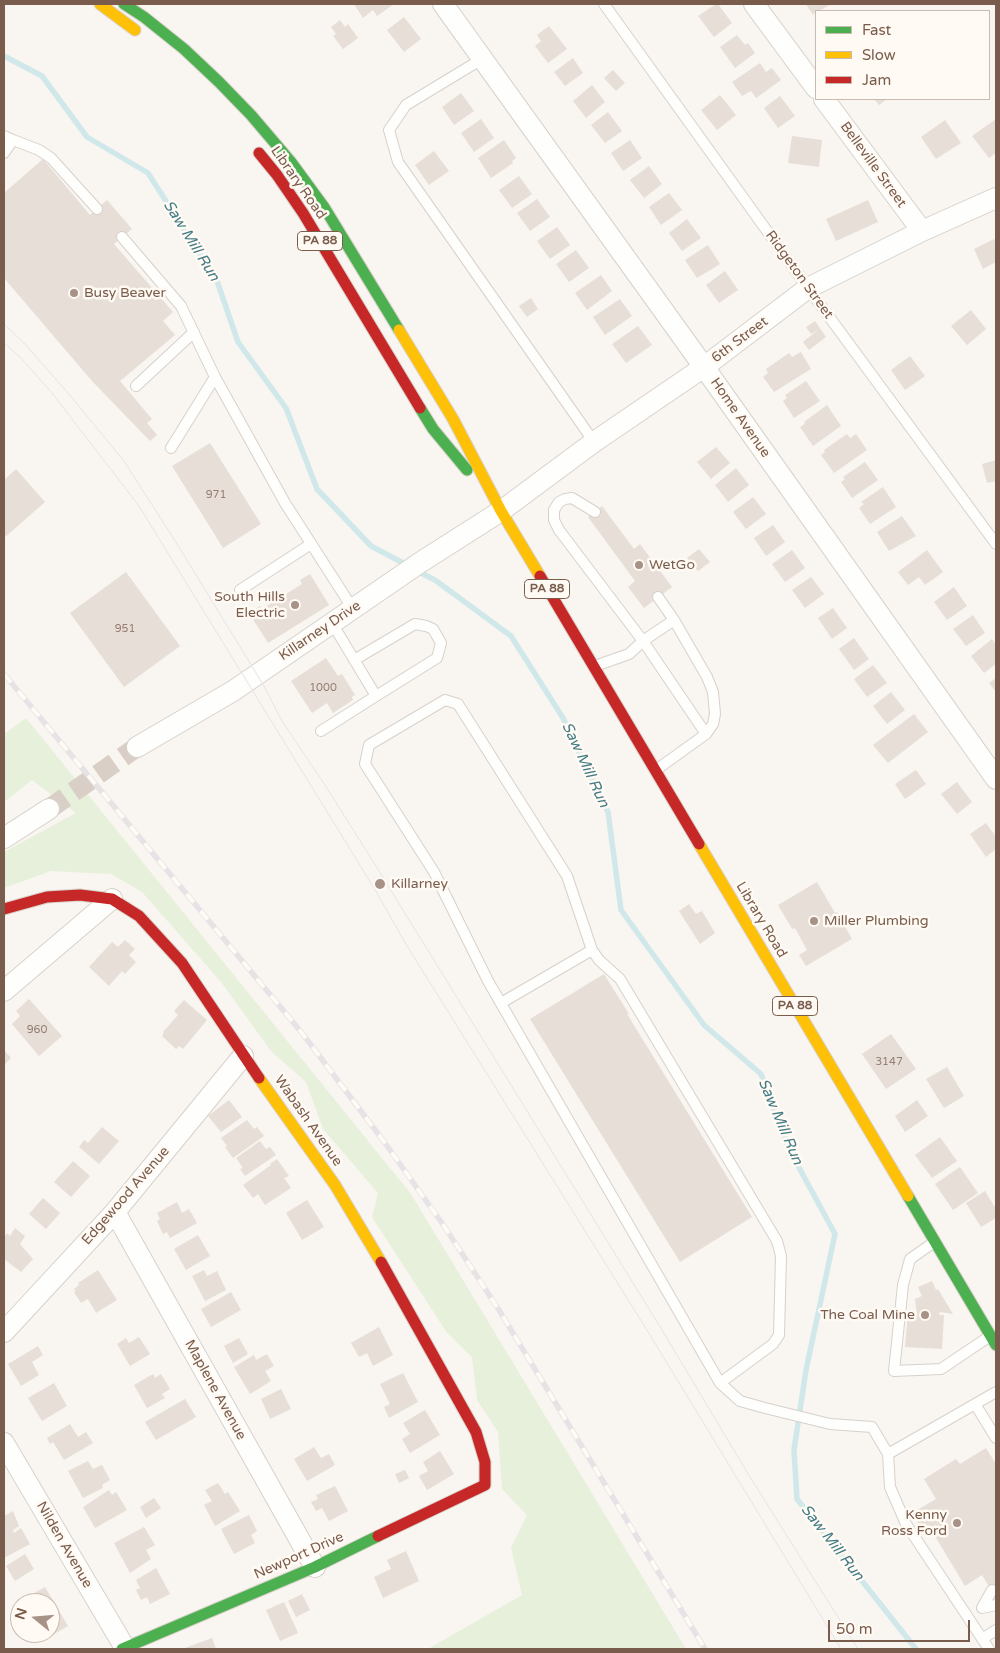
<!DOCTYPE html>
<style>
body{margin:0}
#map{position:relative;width:1000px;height:1653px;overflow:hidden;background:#f9f5f0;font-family:"Varela Round",sans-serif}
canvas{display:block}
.frame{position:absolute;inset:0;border:5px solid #7a5c4d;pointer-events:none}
.legend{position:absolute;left:815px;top:10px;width:175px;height:90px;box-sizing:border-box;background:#fffaf3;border:1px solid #cabbb1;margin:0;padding:6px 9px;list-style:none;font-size:15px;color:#7a5c4d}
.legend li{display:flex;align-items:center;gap:10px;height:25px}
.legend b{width:25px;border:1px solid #cabbb1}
.north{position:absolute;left:10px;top:1593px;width:50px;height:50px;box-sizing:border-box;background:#fffaf3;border:1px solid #cabbb1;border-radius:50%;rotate:287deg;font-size:14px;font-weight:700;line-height:20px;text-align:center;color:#7a5c4d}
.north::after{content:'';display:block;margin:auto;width:18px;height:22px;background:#a69286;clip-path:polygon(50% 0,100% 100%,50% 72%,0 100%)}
.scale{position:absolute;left:828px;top:1620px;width:142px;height:22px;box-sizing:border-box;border:2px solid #7a5c4d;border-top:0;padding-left:6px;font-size:15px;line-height:18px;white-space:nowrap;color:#7a5c4d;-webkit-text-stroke:4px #fffaf3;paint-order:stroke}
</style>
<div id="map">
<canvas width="1000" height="1653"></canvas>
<div class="frame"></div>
<ul class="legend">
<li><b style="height:6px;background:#4caf50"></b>Fast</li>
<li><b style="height:6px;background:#ffc107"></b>Slow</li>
<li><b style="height:6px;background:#c62828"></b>Jam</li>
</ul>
<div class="north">N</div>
<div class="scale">50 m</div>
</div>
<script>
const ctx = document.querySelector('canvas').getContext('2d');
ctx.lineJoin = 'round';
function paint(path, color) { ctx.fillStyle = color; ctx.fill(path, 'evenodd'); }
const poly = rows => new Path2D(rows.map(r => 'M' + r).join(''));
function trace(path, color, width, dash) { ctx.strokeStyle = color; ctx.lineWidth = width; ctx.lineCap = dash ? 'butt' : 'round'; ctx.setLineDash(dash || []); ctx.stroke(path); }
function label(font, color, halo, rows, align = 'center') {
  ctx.font = font + ' "Varela Round",sans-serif'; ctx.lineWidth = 5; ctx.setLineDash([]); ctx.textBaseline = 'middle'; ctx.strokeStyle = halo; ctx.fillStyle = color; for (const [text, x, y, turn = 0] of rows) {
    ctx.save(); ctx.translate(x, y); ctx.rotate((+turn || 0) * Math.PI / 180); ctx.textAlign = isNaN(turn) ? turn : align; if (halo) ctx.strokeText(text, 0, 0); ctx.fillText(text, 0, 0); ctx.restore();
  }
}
paint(poly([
 [26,718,411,1194,686,1649,428,1649,522,1595,511,1548,527,1515,502,1489,498,1432,477,1400,472,1357,447,1333,372,1217,378,1193,323,1129,306,1082,271,1051,221,982,142,892,111,874,51,871,4,888,4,852,76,813,32,780,4,802,4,734]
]), '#e7f0db');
trace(poly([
 [4,56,42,76,87,137,148,173,217,281,238,342,286,408,317,489,371,546,407,565],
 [415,570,435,580,511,636,563,718,608,812,621,910,704,1025,761,1074,789,1149,835,1234,806,1370,794,1450,797,1499,916,1649]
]), '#d0e8ea', 5.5);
paint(poly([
 [354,4,394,4,377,16,373,10,363,18],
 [716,4,718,4,732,23,714,37,698,16],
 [806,4,831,4,819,11,816,11,813,15],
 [404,17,421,39,404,52,387,30],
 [340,20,345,27,348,24,358,38,343,49,333,36,336,34,331,27],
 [549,26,567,49,548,63,535,46,541,41,537,35],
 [737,35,745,45,748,43,755,53,735,68,720,47],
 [573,58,583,73,565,86,554,72],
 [760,63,766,72,772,68,781,80,756,98,751,91,742,96,732,82],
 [613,70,625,83,616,91,604,78],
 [592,85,605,102,586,118,573,101],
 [461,93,474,111,454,125,442,107],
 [720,95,736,115,717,130,701,110],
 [780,96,795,116,778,128,764,108],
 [874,99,887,99,879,105],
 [608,112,622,131,605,143,591,125],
 [481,119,494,138,474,152,461,133],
 [996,119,996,153,989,158,972,136],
 [945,120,961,143,936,159,921,137],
 [792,136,822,140,819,167,788,163],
 [504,140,516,158,512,161,513,163,491,178,478,158],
 [630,140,642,158,623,171,611,153],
 [434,151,449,171,429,185,415,165],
 [43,159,90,215,107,200,132,229,114,244,173,312,163,321,175,335,120,381,152,419,147,423,157,435,150,441,92,381,4,278,4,193],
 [649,166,662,184,644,198,630,180],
 [519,176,532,194,512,208,499,190],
 [669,193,682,210,661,225,649,207],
 [537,199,550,217,530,231,517,213],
 [868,200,878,222,836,241,826,219],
 [687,219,701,238,682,251,669,233],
 [557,227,570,245,550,259,537,241],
 [994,239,996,243,996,262,983,269,974,249],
 [708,245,720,264,697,278,685,260],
 [576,250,589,268,569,282,556,264],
 [725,271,738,290,719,303,706,285],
 [601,275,612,291,587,310,575,293],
 [531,298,538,309,527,317,519,306],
 [620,299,632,316,605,335,593,317],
 [971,310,986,329,967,345,951,326],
 [815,321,826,337,809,350,803,342,819,329,811,334,806,327],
 [638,326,652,345,626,363,612,344],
 [801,352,811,369,774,392,763,377,768,373,766,369,789,353,792,357],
 [910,356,925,376,905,390,891,370],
 [806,381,820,401,794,418,783,401,787,398,785,395],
 [827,405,841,426,813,446,800,427,805,424,804,422],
 [847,434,850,438,856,434,867,450,834,473,821,455,825,452,824,450],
 [210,443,261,524,223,548,172,466],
 [716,447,730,463,711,479,697,462],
 [996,460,996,481,987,483,982,464],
 [865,462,878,480,852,498,841,482,845,479,843,477],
 [736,468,749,485,728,502,715,485],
 [16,469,45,502,4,538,4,480],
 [883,487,896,507,870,524,859,508,864,504,861,502],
 [753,497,766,514,746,529,733,512],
 [602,506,634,549,640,544,672,587,644,608,628,587,635,581,588,517],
 [902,516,916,536,889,551,877,532],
 [773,525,785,542,766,556,754,538],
 [699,549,710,562,698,571,687,558],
 [792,550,805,568,785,582,772,564],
 [927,550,943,572,925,585,919,577,908,585,898,572],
 [126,572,180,646,124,687,70,613],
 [310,574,329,605,268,643,249,613,260,606,262,609,302,584,300,580],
 [811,577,824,594,805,608,792,590],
 [954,587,967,606,947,620,934,602],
 [833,608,847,628,832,639,818,618],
 [973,615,985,633,966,646,953,629],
 [854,638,869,659,854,670,839,649],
 [992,639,996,645,996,664,984,673,971,656],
 [326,658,338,676,342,674,355,695,352,697,353,700,333,713,327,703,312,713,291,681],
 [873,665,887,683,867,697,854,679],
 [996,678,996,692,989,683],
 [891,692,905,710,887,724,873,706],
 [914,714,928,732,888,763,873,745],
 [916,770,926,784,905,799,895,784],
 [957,782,972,802,957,814,941,794],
 [986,823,996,837,996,849,986,857,970,834],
 [817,882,835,913,837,912,852,939,806,966,799,955,807,950,795,928,792,929,778,905],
 [689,904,696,914,702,911,715,933,700,944,679,911],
 [125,940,135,949,129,955,136,962,125,974,122,971,109,986,89,967,112,942,118,947],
 [604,974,629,1014,627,1014,752,1217,680,1262,530,1019],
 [29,999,62,1036,39,1056,12,1024,20,1016,16,1011],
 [184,1000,207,1020,183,1049,179,1046,176,1049,162,1036,164,1033,163,1032,178,1015,174,1011],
 [891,1034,916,1069,886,1089,862,1054],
 [4,1050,11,1058,4,1065],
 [947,1067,964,1096,944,1108,926,1079],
 [229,1100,242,1117,221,1132,208,1116],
 [917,1100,928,1116,905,1132,895,1116],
 [247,1120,254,1129,257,1127,264,1136,233,1158,225,1147,227,1146,221,1138],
 [102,1127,119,1141,99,1164,79,1147,84,1140,88,1143],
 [940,1137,957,1161,932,1178,915,1155],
 [260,1141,266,1149,270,1147,276,1155,245,1176,240,1169,243,1168,236,1158],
 [277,1159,289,1176,284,1178,291,1188,265,1205,258,1194,253,1198,243,1185,271,1165,270,1164],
 [73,1161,90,1176,71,1197,54,1182],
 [960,1167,978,1193,953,1210,935,1184],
 [985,1191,996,1209,996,1218,981,1227,966,1203],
 [43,1198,60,1213,46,1229,29,1214],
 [307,1200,324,1227,302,1240,286,1213],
 [177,1202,182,1213,189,1209,197,1223,170,1238,167,1232,163,1234,157,1221,160,1219,157,1213],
 [15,1228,25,1236,20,1244,33,1259,21,1272,4,1259,4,1238,7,1233,10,1236],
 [198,1235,210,1256,186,1270,174,1249],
 [98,1270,117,1300,96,1313,88,1299,81,1303,74,1292,76,1291,74,1289,79,1285,78,1283],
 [204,1270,207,1276,217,1271,226,1290,205,1301,192,1276],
 [932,1281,936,1290,938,1289,953,1314,940,1312,939,1315,944,1315,942,1349,905,1347,908,1313,917,1314,915,1299,922,1296,918,1287],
 [231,1292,241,1310,211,1327,201,1309],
 [379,1327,393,1355,373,1366,367,1353,359,1357,351,1343],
 [139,1337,150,1354,130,1366,117,1344,126,1338,129,1343],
 [239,1338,248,1354,233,1363,224,1346],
 [38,1346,43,1355,32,1362,39,1375,21,1386,8,1364],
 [267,1354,274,1366,265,1371,271,1381,250,1394,234,1367,254,1355,256,1360],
 [403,1373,418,1402,389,1418,384,1407,390,1404,380,1384],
 [153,1374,155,1378,161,1374,170,1389,162,1394,165,1398,147,1408,134,1385],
 [54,1383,67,1406,42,1421,28,1398],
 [281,1389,291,1409,270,1419,261,1399],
 [185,1399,196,1417,156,1440,145,1422],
 [425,1410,440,1435,410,1453,402,1439,410,1434,403,1423],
 [70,1424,78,1437,86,1432,93,1443,64,1460,53,1442,50,1444,47,1438],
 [314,1447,321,1458,329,1454,335,1465,307,1481,294,1459],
 [986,1448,996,1464,996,1598,982,1575,965,1586,933,1533,927,1537,912,1513,936,1499,924,1479,956,1459,960,1464],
 [440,1451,454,1474,427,1490,419,1476,428,1471,423,1462],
 [88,1461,93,1469,102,1465,110,1480,102,1485,103,1488,83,1498,68,1471],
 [405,1470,409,1478,399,1483,395,1474],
 [218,1483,225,1494,228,1492,240,1511,215,1526,204,1505,212,1501,205,1490],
 [335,1486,348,1511,329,1521,322,1508,316,1511,311,1502,318,1499,316,1495],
 [109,1490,112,1495,116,1492,127,1510,95,1528,83,1507],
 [154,1498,161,1508,146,1518,140,1507],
 [13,1511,19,1526,13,1530,14,1533,21,1528,30,1544,4,1558,4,1516],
 [249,1515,257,1531,251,1535,255,1543,234,1554,221,1529],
 [144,1527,155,1545,146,1550,151,1559,130,1573,114,1543],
 [406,1551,419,1581,383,1598,374,1577,391,1569,387,1560],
 [25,1554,34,1569,15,1581,6,1566],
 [156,1568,170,1594,150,1604,147,1597,141,1600,136,1590,140,1588,136,1580],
 [45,1587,68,1626,47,1638,44,1633,50,1633,50,1603,26,1603,24,1599],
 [302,1594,310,1610,296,1617,288,1601],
 [284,1602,298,1633,280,1641,266,1610],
 [212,1638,216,1649,182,1649]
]), '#e6ded7');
trace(poly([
 [49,809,137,747]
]), '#d9cfc7', 20, [20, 10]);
const lane = poly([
 [604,4,808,288,996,544],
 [482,59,406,105,389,130,398,162,594,442],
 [4,136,13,140,4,153],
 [13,140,39,150,51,158,97,209],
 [122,237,181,306,215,377,285,503,353,609],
 [136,386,194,332],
 [171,448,215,377],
 [595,512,572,498,565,499,559,502,554,510,554,520,559,530,643,641,706,734],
 [240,590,311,544],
 [332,623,376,696,437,658,441,643,433,629,426,626,415,624,354,660],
 [595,666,629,654,643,641,674,620],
 [321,731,376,696],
 [656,770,706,734,713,724,715,714,713,692,707,677,674,620,658,597],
 [501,1003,592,950],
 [933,1243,910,1259,903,1285,894,1371,941,1369,990,1336],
 [720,1383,773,1344,779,1335,781,1256,777,1241,620,979,599,960,592,950,567,876,458,704,445,700,369,745,365,764,434,872,488,981,720,1383,740,1401,765,1408,830,1424,872,1427,888,1454,996,1392],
 [975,1404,996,1438],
 [888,1454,890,1487,906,1524,989,1649],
 [992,1590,982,1608,996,1605],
 [982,1639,996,1630]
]);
const street = poly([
 [443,4,704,367,996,779],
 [754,4,816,88],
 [824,99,922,231],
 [137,747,233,691,421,562,501,511,594,442,704,367,808,288,922,231,996,198],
 [4,838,49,809],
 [4,991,112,899],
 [115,1212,315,1567],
 [4,1332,115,1212,243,1056],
 [4,1443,125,1648]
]);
const fast = poly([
 [124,4,144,17,184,49,219,82,251,115,291,162,324,207,399,330],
 [420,408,433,429,467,470],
 [908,1196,996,1345],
 [122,1649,315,1567,378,1536]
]);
const slow = poly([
 [100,4,135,30],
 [399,330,453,419,501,511,540,576],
 [699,844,908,1196],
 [259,1078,335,1185,381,1262]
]);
const jam = poly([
 [259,153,277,175,303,213,420,408],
 [540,576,699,844],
 [4,909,47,897,80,895,112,899,139,916,182,963,259,1078],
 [378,1536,485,1485,485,1462,476,1432,381,1262]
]);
trace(lane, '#d7d1cb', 12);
trace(street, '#d7d1cb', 22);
trace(fast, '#d9d2cb', 13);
trace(slow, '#d9d2cb', 13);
trace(jam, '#d9d2cb', 13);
trace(lane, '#fefefd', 10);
trace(street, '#fefefd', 20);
trace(fast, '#4caf50', 11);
trace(slow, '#ffc107', 11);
trace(jam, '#c62828', 11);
trace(poly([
 [4,324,25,344,68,393,124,461,179,547,264,686,282,721,325,785,374,863,659,1325,750,1477,858,1649],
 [4,343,21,358,52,393,139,506,374,888,407,946,650,1335,841,1649]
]), '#e6e3e7', 1);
const rail = poly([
 [4,674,302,1033,385,1143,444,1226,499,1310,705,1649]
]);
trace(rail, '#e6e3e7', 5.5);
trace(rail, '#fffaf3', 4, [11]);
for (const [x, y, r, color] of [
 [74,293,5,"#a69286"],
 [639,565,5,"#a69286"],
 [295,605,5,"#a69286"],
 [380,884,6,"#a69286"],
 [814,921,5,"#a69286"],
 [925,1315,5,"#a69286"],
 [957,1523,5,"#a69286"]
]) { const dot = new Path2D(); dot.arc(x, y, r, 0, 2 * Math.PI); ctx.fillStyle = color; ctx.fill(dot); trace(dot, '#fffaf3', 2); }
label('11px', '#977e72', null, [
 ["971",216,495],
 ["951",125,629],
 ["1000",323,688],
 ["960",37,1030],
 ["3147",889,1062]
]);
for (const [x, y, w] of [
 [320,241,45],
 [547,589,45],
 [795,1006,45]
]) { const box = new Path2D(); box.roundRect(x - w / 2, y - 9.5, w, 19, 4); ctx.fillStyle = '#fffaf3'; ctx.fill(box); trace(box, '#7a5c4d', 1); }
label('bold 12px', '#7a5c4d', null, [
 ["PA 88",320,241],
 ["PA 88",547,589],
 ["PA 88",795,1006]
]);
label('14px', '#7a5c4d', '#fffaf3', [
 ["Belleville Street",873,165,54],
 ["Library Road",298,183,55],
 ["Ridgeton Street",799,275,54],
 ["6th Street",740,340,-37],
 ["Home Avenue",740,418,55],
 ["Killarney Drive",320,631,-34],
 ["Library Road",761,920,59],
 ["Wabash Avenue",308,1121,55],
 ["Edgewood Avenue",126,1196,-49],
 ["Maplene Avenue",215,1390,61],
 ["Nilden Avenue",64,1545,60],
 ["Newport Drive",299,1556,-24]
]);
label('14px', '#7a5c4d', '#fffaf3', [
 ["Busy Beaver",84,293],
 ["WetGo",649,565],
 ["South Hills",285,597,"right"],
 ["Electric",285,613,"right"],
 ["Killarney",391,884],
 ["Miller Plumbing",824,921],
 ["The Coal Mine",915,1315,"right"],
 ["Kenny",947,1515,"right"],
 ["Ross Ford",947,1531,"right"]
], 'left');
label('italic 15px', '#437c86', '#fffaf3', [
 ["Saw Mill Run",191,241,58],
 ["Saw Mill Run",585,765,65],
 ["Saw Mill Run",780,1122,67],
 ["Saw Mill Run",832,1543,52]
]);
</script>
